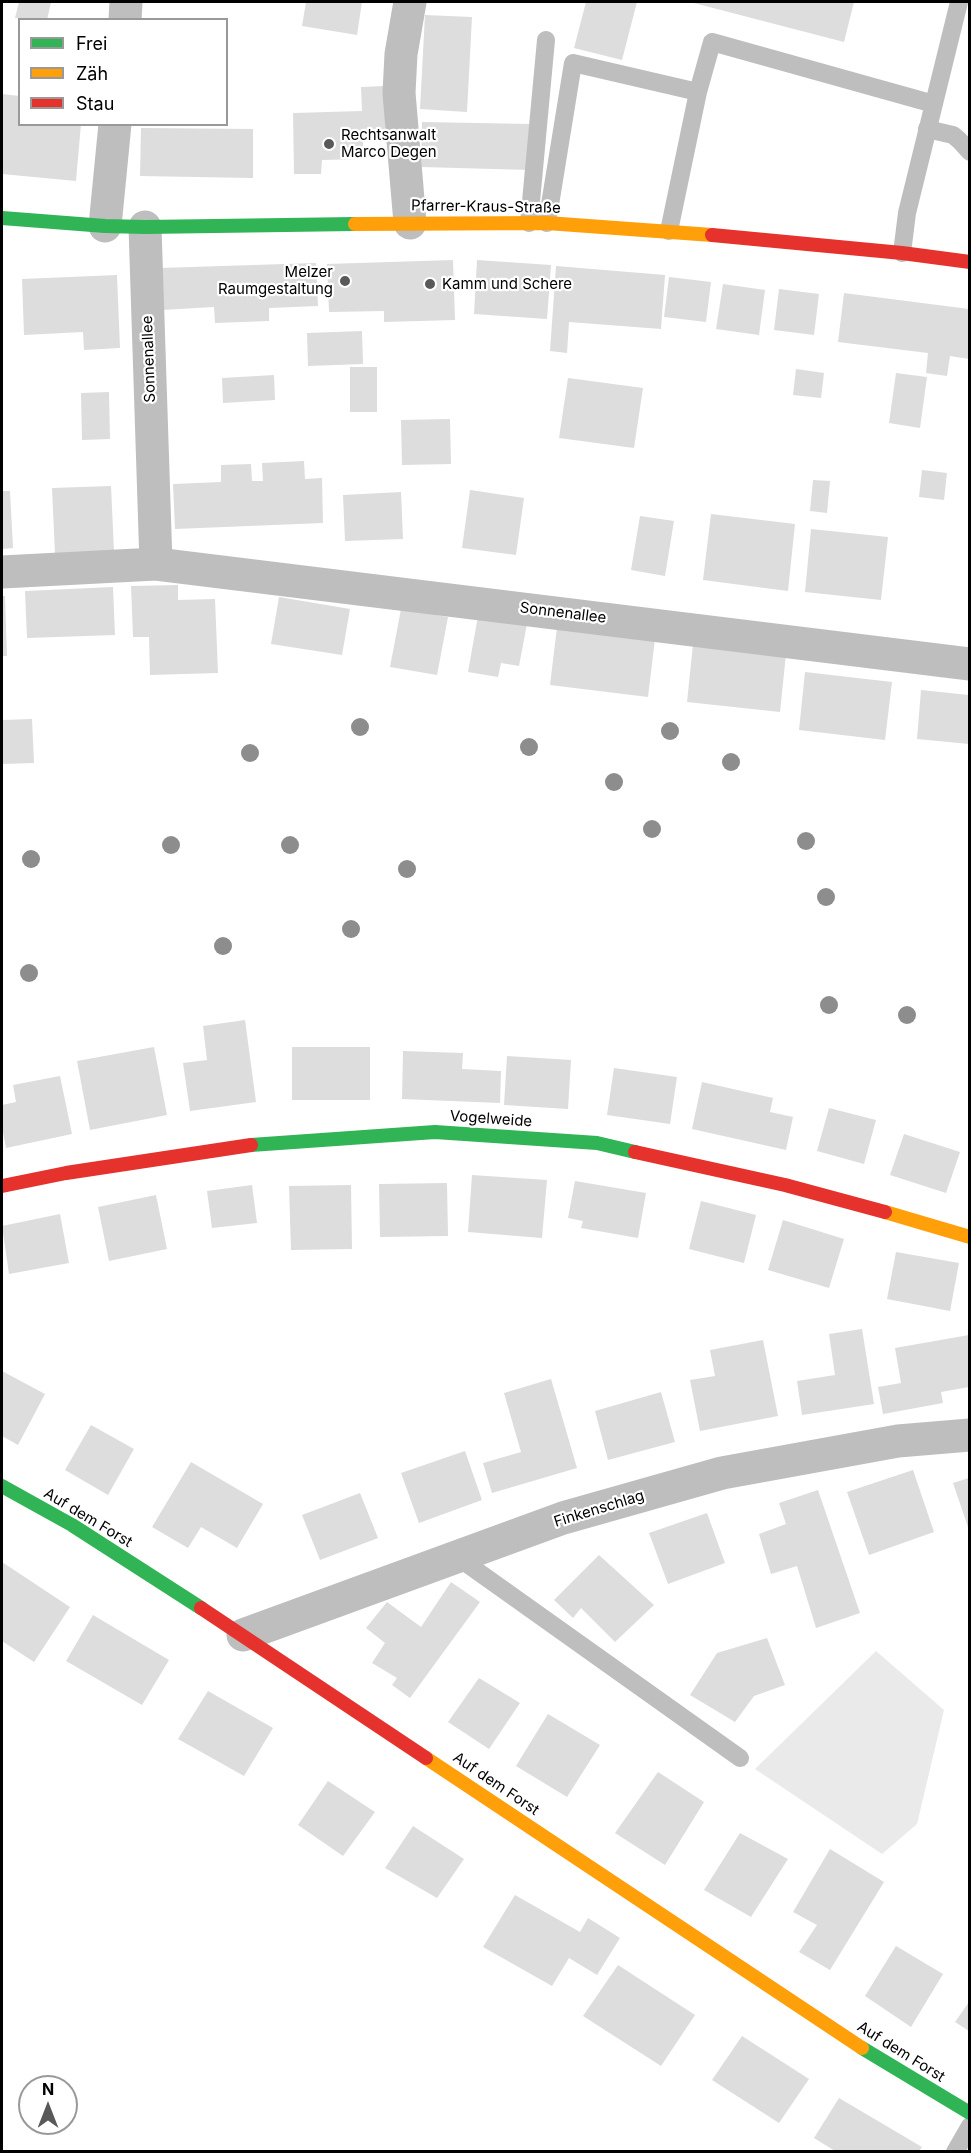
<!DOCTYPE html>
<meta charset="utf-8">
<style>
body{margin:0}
#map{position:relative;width:971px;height:2153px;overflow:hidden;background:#fff;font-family:Inter,sans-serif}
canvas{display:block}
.frame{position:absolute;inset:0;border:3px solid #000;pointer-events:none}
.legend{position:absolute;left:18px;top:18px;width:210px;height:108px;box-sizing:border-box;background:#fff;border:2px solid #999;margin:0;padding:8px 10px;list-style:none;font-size:18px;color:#000}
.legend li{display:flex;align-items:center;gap:12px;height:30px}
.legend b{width:30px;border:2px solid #999}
.north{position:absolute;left:18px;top:2075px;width:60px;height:60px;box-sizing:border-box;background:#fff;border:2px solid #999;border-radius:50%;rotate:0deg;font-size:16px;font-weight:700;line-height:24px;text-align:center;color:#000}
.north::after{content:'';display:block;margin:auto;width:21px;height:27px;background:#595959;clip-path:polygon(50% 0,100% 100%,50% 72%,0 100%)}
</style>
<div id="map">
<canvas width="971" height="2153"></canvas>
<div class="frame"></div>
<ul class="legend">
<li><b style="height:8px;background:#30b455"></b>Frei</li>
<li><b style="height:8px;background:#ff9f0a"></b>Zäh</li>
<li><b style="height:8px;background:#e5322d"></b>Stau</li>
</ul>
<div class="north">N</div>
</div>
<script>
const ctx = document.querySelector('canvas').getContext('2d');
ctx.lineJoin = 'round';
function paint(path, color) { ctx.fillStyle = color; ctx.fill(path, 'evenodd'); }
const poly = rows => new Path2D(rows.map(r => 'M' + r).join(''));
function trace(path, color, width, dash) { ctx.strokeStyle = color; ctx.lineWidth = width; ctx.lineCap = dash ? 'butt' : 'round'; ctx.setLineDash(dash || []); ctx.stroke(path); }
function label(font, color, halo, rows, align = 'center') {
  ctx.font = font + ' Inter,sans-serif'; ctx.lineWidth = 4.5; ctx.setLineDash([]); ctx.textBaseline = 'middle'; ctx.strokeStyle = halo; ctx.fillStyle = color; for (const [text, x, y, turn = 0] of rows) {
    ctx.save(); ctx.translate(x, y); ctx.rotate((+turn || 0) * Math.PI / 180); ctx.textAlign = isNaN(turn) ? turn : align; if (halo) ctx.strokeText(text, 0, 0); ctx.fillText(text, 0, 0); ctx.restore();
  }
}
paint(poly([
 [876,1651,944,1710,917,1824,882,1854,755,1769]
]), '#eaeaea');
paint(poly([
 [19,2,51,2,47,20,15,18],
 [306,2,362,2,357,35,302,26],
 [586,2,637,2,622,60,574,48],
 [690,2,854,2,844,42],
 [425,15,472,17,467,112,420,109],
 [384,86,386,138,363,138,363,159,322,160,321,174,294,174,293,113,362,111,361,87],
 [2,94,20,96,20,124,81,124,76,181,2,174],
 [422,122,531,124,530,170,421,167],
 [141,128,253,129,253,178,140,176],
 [453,260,455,320,384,322,384,311,329,312,327,264],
 [477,260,551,265,547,319,474,314],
 [316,263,318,306,269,308,269,321,215,323,214,307,162,310,160,268],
 [556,266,665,275,661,329,569,322,567,353,550,351],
 [117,275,120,348,84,350,83,332,24,335,22,279],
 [669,277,711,282,706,322,664,317],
 [723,284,765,290,759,335,716,329],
 [779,289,819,294,814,335,774,330],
 [844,293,969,309,969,359,950,356,947,376,926,373,928,353,838,342],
 [362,331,363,364,308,366,307,333],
 [350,367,377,367,377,412,350,412],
 [796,369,824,373,821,398,793,395],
 [896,373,927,377,920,428,889,423],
 [274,375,275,400,223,403,222,378],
 [568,378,643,388,634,448,559,438],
 [109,392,110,439,82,440,81,393],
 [450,419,451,464,402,465,401,420],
 [304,461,305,479,322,478,323,523,175,529,173,484,221,482,221,465,251,464,252,481,263,481,262,463],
 [922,470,947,473,944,500,919,497],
 [813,480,830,481,827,513,810,511],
 [111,486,114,552,55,554,52,488],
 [470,490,524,498,516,555,462,548],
 [2,491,10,491,13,548,2,549],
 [401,492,403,539,345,541,343,495],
 [711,514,795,524,788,591,703,580],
 [640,516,674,521,665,576,631,570],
 [811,529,888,537,881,600,805,592],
 [178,585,178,600,215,599,218,673,150,675,149,637,133,637,131,586],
 [113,587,115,635,27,638,25,591],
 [2,596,5,596,7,656,2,656],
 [279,597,350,609,342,655,271,644],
 [401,609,448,617,437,675,390,667],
 [478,616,527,624,519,666,501,663,498,677,468,672],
 [557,627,655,639,648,697,550,685],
 [693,644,786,654,780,712,687,702],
 [805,672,892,682,885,740,799,730],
 [921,690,969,695,969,744,917,739],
 [32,719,34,763,2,764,2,720],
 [245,1020,256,1102,190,1111,183,1063,207,1060,203,1026],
 [154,1047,167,1115,90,1130,77,1061],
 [292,1047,370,1047,370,1100,292,1100],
 [403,1051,463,1053,462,1069,501,1071,500,1103,402,1099],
 [507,1056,571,1060,568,1109,504,1105],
 [614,1068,677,1077,670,1124,607,1115],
 [60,1076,72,1134,6,1148,2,1127,2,1105,16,1102,13,1085],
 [702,1082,773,1098,770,1112,793,1117,786,1150,692,1129],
 [829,1108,876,1120,864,1164,817,1151],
 [904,1134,960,1152,946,1193,890,1175],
 [472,1175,547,1180,542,1238,468,1232],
 [575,1181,646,1193,638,1238,581,1228,583,1221,568,1218],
 [447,1183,448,1236,380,1237,379,1184],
 [252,1185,257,1223,212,1228,207,1191],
 [351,1185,352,1249,291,1250,289,1186],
 [156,1195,167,1249,109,1261,98,1207],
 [701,1201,756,1215,744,1263,689,1249],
 [60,1214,69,1263,9,1274,2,1226],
 [783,1220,844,1239,829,1288,768,1270],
 [896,1252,959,1263,950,1311,887,1299],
 [862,1329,874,1404,802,1415,797,1381,835,1375,829,1334],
 [969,1335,969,1387,941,1392,943,1403,883,1414,878,1387,901,1383,895,1348],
 [763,1340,778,1416,700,1431,690,1380,715,1376,710,1350],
 [2,1371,45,1394,18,1445,2,1436],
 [551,1379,577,1468,492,1493,483,1463,521,1452,504,1393],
 [661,1392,675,1442,608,1460,595,1411],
 [91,1425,134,1449,108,1495,65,1470],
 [465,1451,482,1500,419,1523,401,1473],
 [191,1462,263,1504,237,1548,201,1527,188,1548,152,1527],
 [913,1470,934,1532,869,1555,847,1492],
 [969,1478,969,1530,953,1483],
 [818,1490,860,1613,816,1628,797,1566,771,1574,759,1534,786,1524,779,1503],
 [360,1493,378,1538,320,1560,302,1515],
 [707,1513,725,1563,668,1584,649,1533],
 [599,1555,654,1605,615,1642,581,1608,573,1618,554,1600],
 [2,1562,70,1607,34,1662,2,1641],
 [451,1582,480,1602,410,1698,392,1685,397,1678,372,1663,385,1643,366,1628,387,1602,421,1627],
 [93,1615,169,1660,142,1705,66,1661],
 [767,1638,785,1685,754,1696,735,1722,690,1695,717,1653],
 [479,1678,520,1703,489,1749,448,1722],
 [208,1691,273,1728,244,1776,178,1739],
 [548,1714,600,1745,567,1797,516,1766],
 [658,1772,704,1802,665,1865,615,1833],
 [328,1781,375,1812,343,1856,298,1825],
 [413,1826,464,1859,437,1898,385,1868],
 [740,1833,788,1859,751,1917,704,1890],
 [830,1849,884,1882,830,1970,799,1952,817,1925,793,1912],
 [515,1895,580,1932,588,1918,620,1938,597,1975,569,1958,552,1986,483,1947],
 [896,1946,943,1974,911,2027,865,1996],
 [618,1965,695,2015,661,2066,583,2016],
 [969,2002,969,2031,955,2022],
 [742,2036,809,2079,779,2123,712,2080],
 [839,2098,922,2147,919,2151,835,2151,814,2138]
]), '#ddd');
trace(poly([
 [927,129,953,135,959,140,970,152],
 [529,223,546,40],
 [547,223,573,63,698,92,712,42,934,104],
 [669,231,698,92],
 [902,253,907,213,959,2],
 [456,1556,740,1758],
 [955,2152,970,2126]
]), '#bebebe', 18);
trace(poly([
 [410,2,401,54,399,93,410,223],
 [125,20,126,2],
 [105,226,115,124],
 [156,564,970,664],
 [2,572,156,564,145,227],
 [243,1635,563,1518,722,1473,898,1441,970,1435]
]), '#bebebe', 33);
trace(poly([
 [2,218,105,226,145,227,355,224],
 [251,1145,435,1132,597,1143,635,1152],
 [2,1486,72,1525,201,1608],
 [862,2048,970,2113]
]), '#30b455', 14);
trace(poly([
 [355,224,547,223,712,235],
 [885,1212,970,1237],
 [426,1758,862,2048]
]), '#ff9f0a', 14);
trace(poly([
 [712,235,902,253,970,262],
 [635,1152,785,1185,885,1212],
 [2,1186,66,1173,251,1145],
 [201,1608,426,1758]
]), '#e5322d', 14);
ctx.fillStyle = '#8d8d8d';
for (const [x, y] of [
 [360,727],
 [670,731],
 [529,747],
 [250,753],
 [731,762],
 [614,782],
 [652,829],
 [806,841],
 [171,845],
 [290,845],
 [31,859],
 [407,869],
 [826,897],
 [351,929],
 [223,946],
 [29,973],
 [829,1005],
 [907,1015]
]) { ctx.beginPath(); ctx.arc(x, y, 9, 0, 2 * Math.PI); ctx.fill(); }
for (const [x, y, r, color] of [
 [329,144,6,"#595959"],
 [345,281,6,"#595959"],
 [430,284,6,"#595959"]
]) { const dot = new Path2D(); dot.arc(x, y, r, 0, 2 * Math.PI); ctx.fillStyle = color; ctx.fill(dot); trace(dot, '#fff', 2); }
label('15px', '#000', '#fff', [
 ["Rechtsanwalt",341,135],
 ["Marco Degen",341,152],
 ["Melzer",333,272,"right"],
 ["Raumgestaltung",333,289,"right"],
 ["Kamm und Schere",442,284]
], 'left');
label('15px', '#000', '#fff', [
 ["Pfarrer-Kraus-Straße",486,207,1],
 ["Sonnenallee",149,359,-92],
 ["Sonnenallee",563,613,7],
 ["Vogelweide",491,1119,4],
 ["Finkenschlag",599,1509,-17],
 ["Auf dem Forst",88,1518,31],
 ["Auf dem Forst",496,1784,34],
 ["Auf dem Forst",901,2052,32]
]);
</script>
